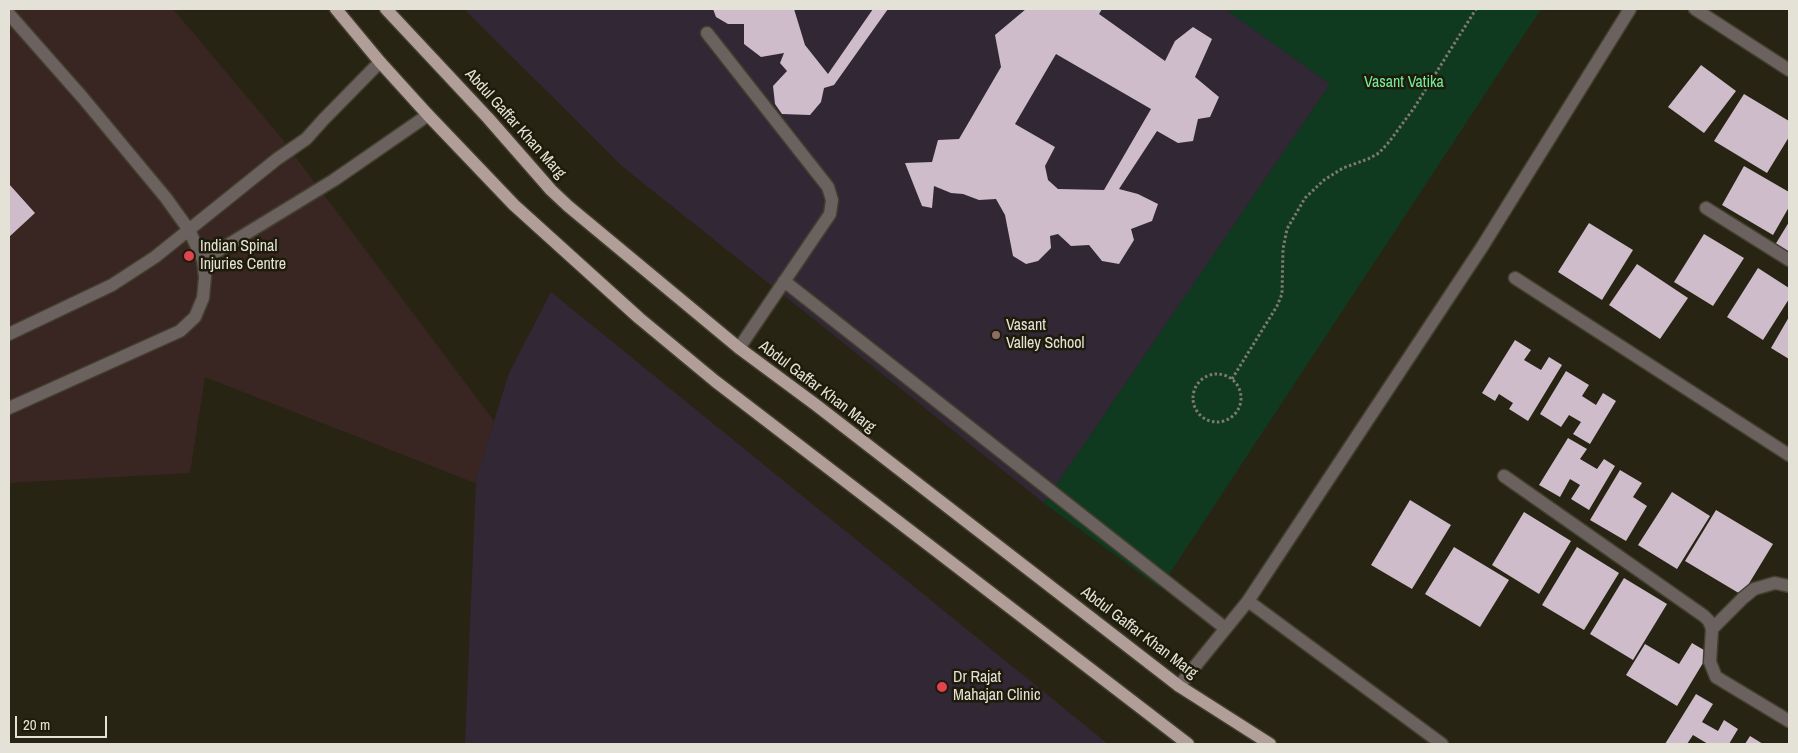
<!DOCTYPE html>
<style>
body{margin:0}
#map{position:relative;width:1798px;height:753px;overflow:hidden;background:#282413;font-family:"Archivo Narrow",sans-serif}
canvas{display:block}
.frame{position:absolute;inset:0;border:10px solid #e4e2d7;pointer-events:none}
.scale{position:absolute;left:15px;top:716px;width:92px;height:22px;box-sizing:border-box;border:2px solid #e4e2d7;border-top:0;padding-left:6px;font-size:15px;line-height:18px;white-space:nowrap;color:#e4e2d7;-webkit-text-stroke:4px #1e1b0a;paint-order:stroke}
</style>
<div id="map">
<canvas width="1798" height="753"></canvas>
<div class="frame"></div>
<div class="scale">20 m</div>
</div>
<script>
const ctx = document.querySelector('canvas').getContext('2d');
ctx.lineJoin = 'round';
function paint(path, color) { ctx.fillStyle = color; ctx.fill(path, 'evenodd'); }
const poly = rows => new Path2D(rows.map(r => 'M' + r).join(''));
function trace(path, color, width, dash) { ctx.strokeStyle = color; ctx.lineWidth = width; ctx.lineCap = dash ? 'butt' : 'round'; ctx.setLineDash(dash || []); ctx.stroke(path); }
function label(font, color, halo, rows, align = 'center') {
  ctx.font = font + ' "Archivo Narrow",sans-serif'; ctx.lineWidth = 5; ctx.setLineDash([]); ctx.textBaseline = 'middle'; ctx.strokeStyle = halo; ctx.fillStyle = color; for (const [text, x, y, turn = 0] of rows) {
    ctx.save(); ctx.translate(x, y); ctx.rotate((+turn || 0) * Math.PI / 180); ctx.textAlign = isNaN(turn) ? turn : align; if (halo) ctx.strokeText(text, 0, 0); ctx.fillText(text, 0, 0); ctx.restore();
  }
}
paint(poly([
 [467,9,1225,9,1330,84,1044,503,623,167,467,12],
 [551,292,1108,744,465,744,476,479,509,373]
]), '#322735');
paint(poly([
 [9,9,173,9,279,135,494,421,475,483,205,377,190,473,9,483]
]), '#392622');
paint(poly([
 [1225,9,1541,9,1160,588,1044,503,1330,84]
]), '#103a20');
paint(poly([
 [713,9,794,9,805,45,828,74,873,9,888,9,834,85,824,88,821,102,810,115,782,114,775,104,773,86,787,71,780,63,784,53,761,57,744,44,744,24,728,24,716,17],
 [1026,9,1102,9,1099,14,1165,61,1175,41,1193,27,1212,39,1195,77,1219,97,1210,117,1198,119,1193,141,1178,143,1157,131,1119,189,1138,194,1158,204,1152,221,1131,229,1134,240,1119,264,1102,261,1089,245,1071,246,1058,234,1050,236,1051,248,1038,261,1026,264,1013,256,1005,215,996,199,979,200,963,194,951,193,934,186,932,208,922,206,905,163,932,162,938,140,959,139,1001,67,995,35],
 [1056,54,1151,109,1104,190,1058,189,1048,180,1045,166,1055,147,1015,124],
 [1701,65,1736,91,1704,133,1668,107],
 [1744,94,1789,121,1789,137,1767,173,1714,141],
 [1744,166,1789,192,1789,207,1773,235,1722,205],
 [9,184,35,213,9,237],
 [1789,222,1789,254,1775,245],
 [1589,223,1633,250,1602,300,1558,272],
 [1704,234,1744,258,1713,306,1674,282],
 [1637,264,1688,298,1660,339,1609,305],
 [1758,268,1789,288,1789,299,1763,340,1727,317],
 [1789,317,1789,359,1771,348],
 [1515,340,1531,350,1524,360,1541,370,1549,357,1562,365,1528,421,1509,409,1513,403,1499,394,1495,401,1482,393],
 [1566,371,1589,385,1582,396,1596,405,1603,393,1616,401,1590,444,1573,434,1581,422,1569,415,1561,427,1540,414],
 [1568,438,1587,449,1580,459,1597,469,1604,459,1615,466,1589,510,1571,499,1580,485,1570,479,1560,497,1539,485],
 [1620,470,1642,483,1633,497,1647,506,1626,541,1590,520],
 [1672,492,1710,516,1677,569,1638,545],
 [1410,500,1451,525,1412,589,1371,565],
 [1716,510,1773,544,1742,595,1685,561],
 [1524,512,1571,541,1539,594,1492,565],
 [1454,547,1509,580,1480,627,1425,594],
 [1577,547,1619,573,1584,630,1542,605],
 [1624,578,1667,604,1633,660,1590,634],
 [1692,643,1709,653,1677,706,1626,675,1645,644,1679,664],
 [1696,694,1713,704,1702,722,1718,731,1724,720,1738,729,1729,744,1708,744,1693,735,1687,744,1665,744],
 [1750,736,1763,744,1745,744]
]), '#cebccb');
const lane = poly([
 [1695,9,1789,70],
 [9,14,83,98,166,198,189,230,203,260,205,277,203,298,195,317,180,331,9,408],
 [707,33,828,187,832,200,830,214,739,348],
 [1706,208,1789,260],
 [203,260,334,180,428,115],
 [1515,278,1789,455],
 [784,281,1225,628],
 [9,334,112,285,155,257,277,159,306,139,324,119,380,62],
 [1504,476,1704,616,1709,621,1712,629,1710,662,1716,677,1789,721],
 [1712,629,1743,598,1754,589,1775,583,1789,586]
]);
const street = poly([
 [1248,601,1442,744],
 [1179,686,1248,601,1482,247,1630,9]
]);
const primary = poly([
 [336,9,380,62,428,115,514,205,639,318,715,381,1188,744],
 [386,9,488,118,551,190,568,206,739,348,816,405,1179,686,1270,744]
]);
trace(lane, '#423f2e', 15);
trace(street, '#423f2e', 15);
trace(primary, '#423f2e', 15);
trace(poly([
 '1193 398a24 24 0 1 1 48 0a24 24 0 1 1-48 0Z',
 [1232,379,1277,306,1282,294,1283,249,1287,229,1305,198,1324,180,1343,168,1368,159,1379,153,1389,142,1414,108,1476,9]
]), '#7e7b6d', 3, [2.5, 2.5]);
trace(lane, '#6b615e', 12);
trace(street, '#6b615e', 12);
trace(primary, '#b19e98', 12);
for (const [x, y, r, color] of [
 [189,256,6,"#e0444e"],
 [996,335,5,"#8d6e63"],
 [942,687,6,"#e0444e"]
]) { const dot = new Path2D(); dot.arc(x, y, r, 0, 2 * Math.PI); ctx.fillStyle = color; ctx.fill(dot); trace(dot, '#1e1b0a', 2); }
label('16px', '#72ec9c', '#1e1b0a', [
 ["Vasant Vatika",1404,83]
]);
label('16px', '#e4e2d7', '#1e1b0a', [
 ["Abdul Gaffar Khan Marg",515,124,48],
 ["Abdul Gaffar Khan Marg",817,387,37],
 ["Abdul Gaffar Khan Marg",1139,633,37]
]);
label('16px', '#e4e2d7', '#1e1b0a', [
 ["Indian Spinal",200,247],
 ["Injuries Centre",200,265],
 ["Vasant",1006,326],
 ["Valley School",1006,344],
 ["Dr Rajat",953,678],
 ["Mahajan Clinic",953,696]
], 'left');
</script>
